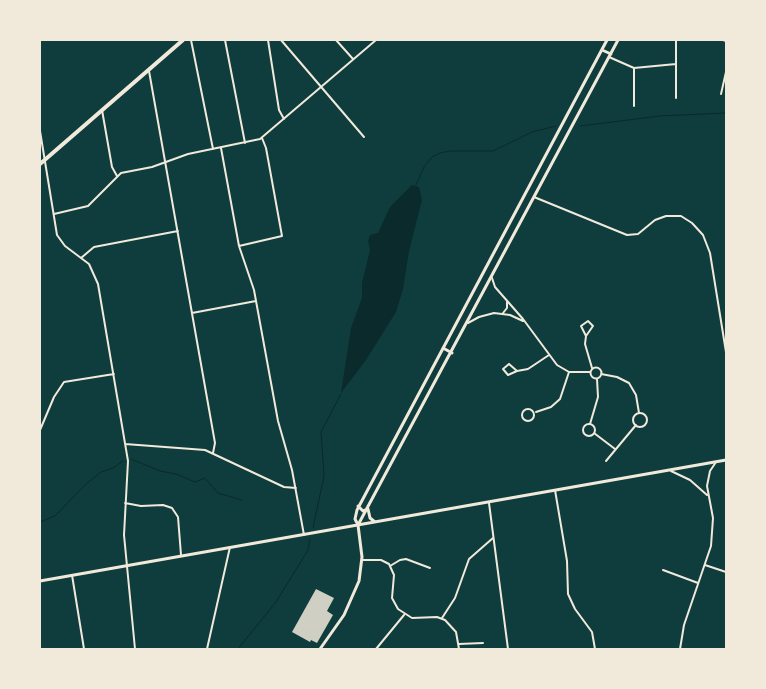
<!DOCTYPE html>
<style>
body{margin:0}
#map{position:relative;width:766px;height:689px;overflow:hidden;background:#0f3d3e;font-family:Arial,sans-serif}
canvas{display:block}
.frame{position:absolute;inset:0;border:41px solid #f1e9da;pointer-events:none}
</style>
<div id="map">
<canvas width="766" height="689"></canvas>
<div class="frame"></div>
</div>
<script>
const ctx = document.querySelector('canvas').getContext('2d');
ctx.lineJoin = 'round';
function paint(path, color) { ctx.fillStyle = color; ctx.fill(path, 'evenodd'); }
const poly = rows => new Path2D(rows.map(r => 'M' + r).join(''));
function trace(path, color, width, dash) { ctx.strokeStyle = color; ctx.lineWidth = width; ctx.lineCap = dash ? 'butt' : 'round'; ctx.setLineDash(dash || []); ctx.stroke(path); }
paint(poly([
 [412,185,419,187,422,200,409,251,403,289,396,312,366,360,341,393,351,328,362,298,362,283,370,250,368,241,370,235,378,233,390,207]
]), '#0a2a2b');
trace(poly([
 [580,126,660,116,726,113],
 [416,185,424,167,432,157,440,153,450,151,493,151,532,132,556,126],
 [131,459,160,471,176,474,195,482,205,478,218,493,242,500],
 [40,522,55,516,86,484,101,472,113,468,123,461],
 [313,528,324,476,321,432,341,394],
 [238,649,276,602,308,550,310,539]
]), '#0a2a2b', 1);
paint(poly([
 [316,589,334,598,327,611,333,615,317,643,311,640,310,642,292,632]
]), '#cfcfc3');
trace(poly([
 [191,40,213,149],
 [225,40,245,143],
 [268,40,279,110,284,119],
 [281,40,364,137],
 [336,40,353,59],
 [676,40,676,98],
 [723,40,726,41],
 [609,57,634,68,676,64],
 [149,71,215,443,213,453],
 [721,94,726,72],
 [634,106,634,68],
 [102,110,112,167,117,176],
 [40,131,57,235,65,246,89,264,98,284,128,461,124,535,135,649],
 [221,148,239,246,254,290,278,421,292,470,304,535],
 [534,197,627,235,638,234,655,220,666,216,681,216,692,223,703,235,710,253,726,352],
 [54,214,88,206,121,173,152,167,188,154,260,139,376,40],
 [239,246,282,236,266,148,262,138],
 [81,258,94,247,178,231],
 [492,278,495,287,523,319,557,365,569,372,590,372],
 [192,313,256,301],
 [503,313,507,308,507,302],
 [468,323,479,317,494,313,510,315,523,321],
 [586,336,581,326,588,321,593,326,586,336,585,344,592,368],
 [509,364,517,371,508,375,503,369,509,364],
 '590.5 373a5.5 5.5 0 1 1 11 0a5.5 5.5 0 1 1-11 0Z',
 [517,371,528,369,549,355],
 [601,374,617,377,629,383,636,395,639,413],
 '522 415a6 6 0 1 1 12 0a6 6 0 1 1-12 0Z',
 [536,412,551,407,560,399,569,372],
 '633 420a7 7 0 1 1 14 0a7 7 0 1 1-14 0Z',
 '583 430a6 6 0 1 1 12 0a6 6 0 1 1-12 0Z',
 [590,424,598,397,597,379],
 [40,430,54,397,64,382,114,374],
 [594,433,615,449],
 [125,444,205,450,284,487,296,488],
 [606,461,636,425],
 [671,471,690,480,707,495],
 [555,490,567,561,568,594,575,609,592,632,595,649],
 [125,503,141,506,163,505,172,508,178,517,181,555],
 [489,503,508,649],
 [362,560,381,560,389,564,394,575,392,598,398,609,412,618,437,617,445,620,456,632,459,649],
 [705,565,726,572],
 [390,566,400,560,406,559,430,568],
 [663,570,698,583],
 [72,575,84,649],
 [442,618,455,598,469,559,493,538],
 [459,644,483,643],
 [207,649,230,547],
 [376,649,404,615],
 [680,649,684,625,711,546,713,518,707,486,710,471,716,462]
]), '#f1e9da', 2);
trace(poly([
 [602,50,611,54],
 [443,348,452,353],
 [358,506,363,511,368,509,370,518,375,522],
 [358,525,618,40],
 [40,581,726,460],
 [320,649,344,615,359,581,362,557,358,525,355,519,357,510,607,40]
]), '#f1e9da', 3);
trace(poly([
 [40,164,183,40]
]), '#f1e9da', 4);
</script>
